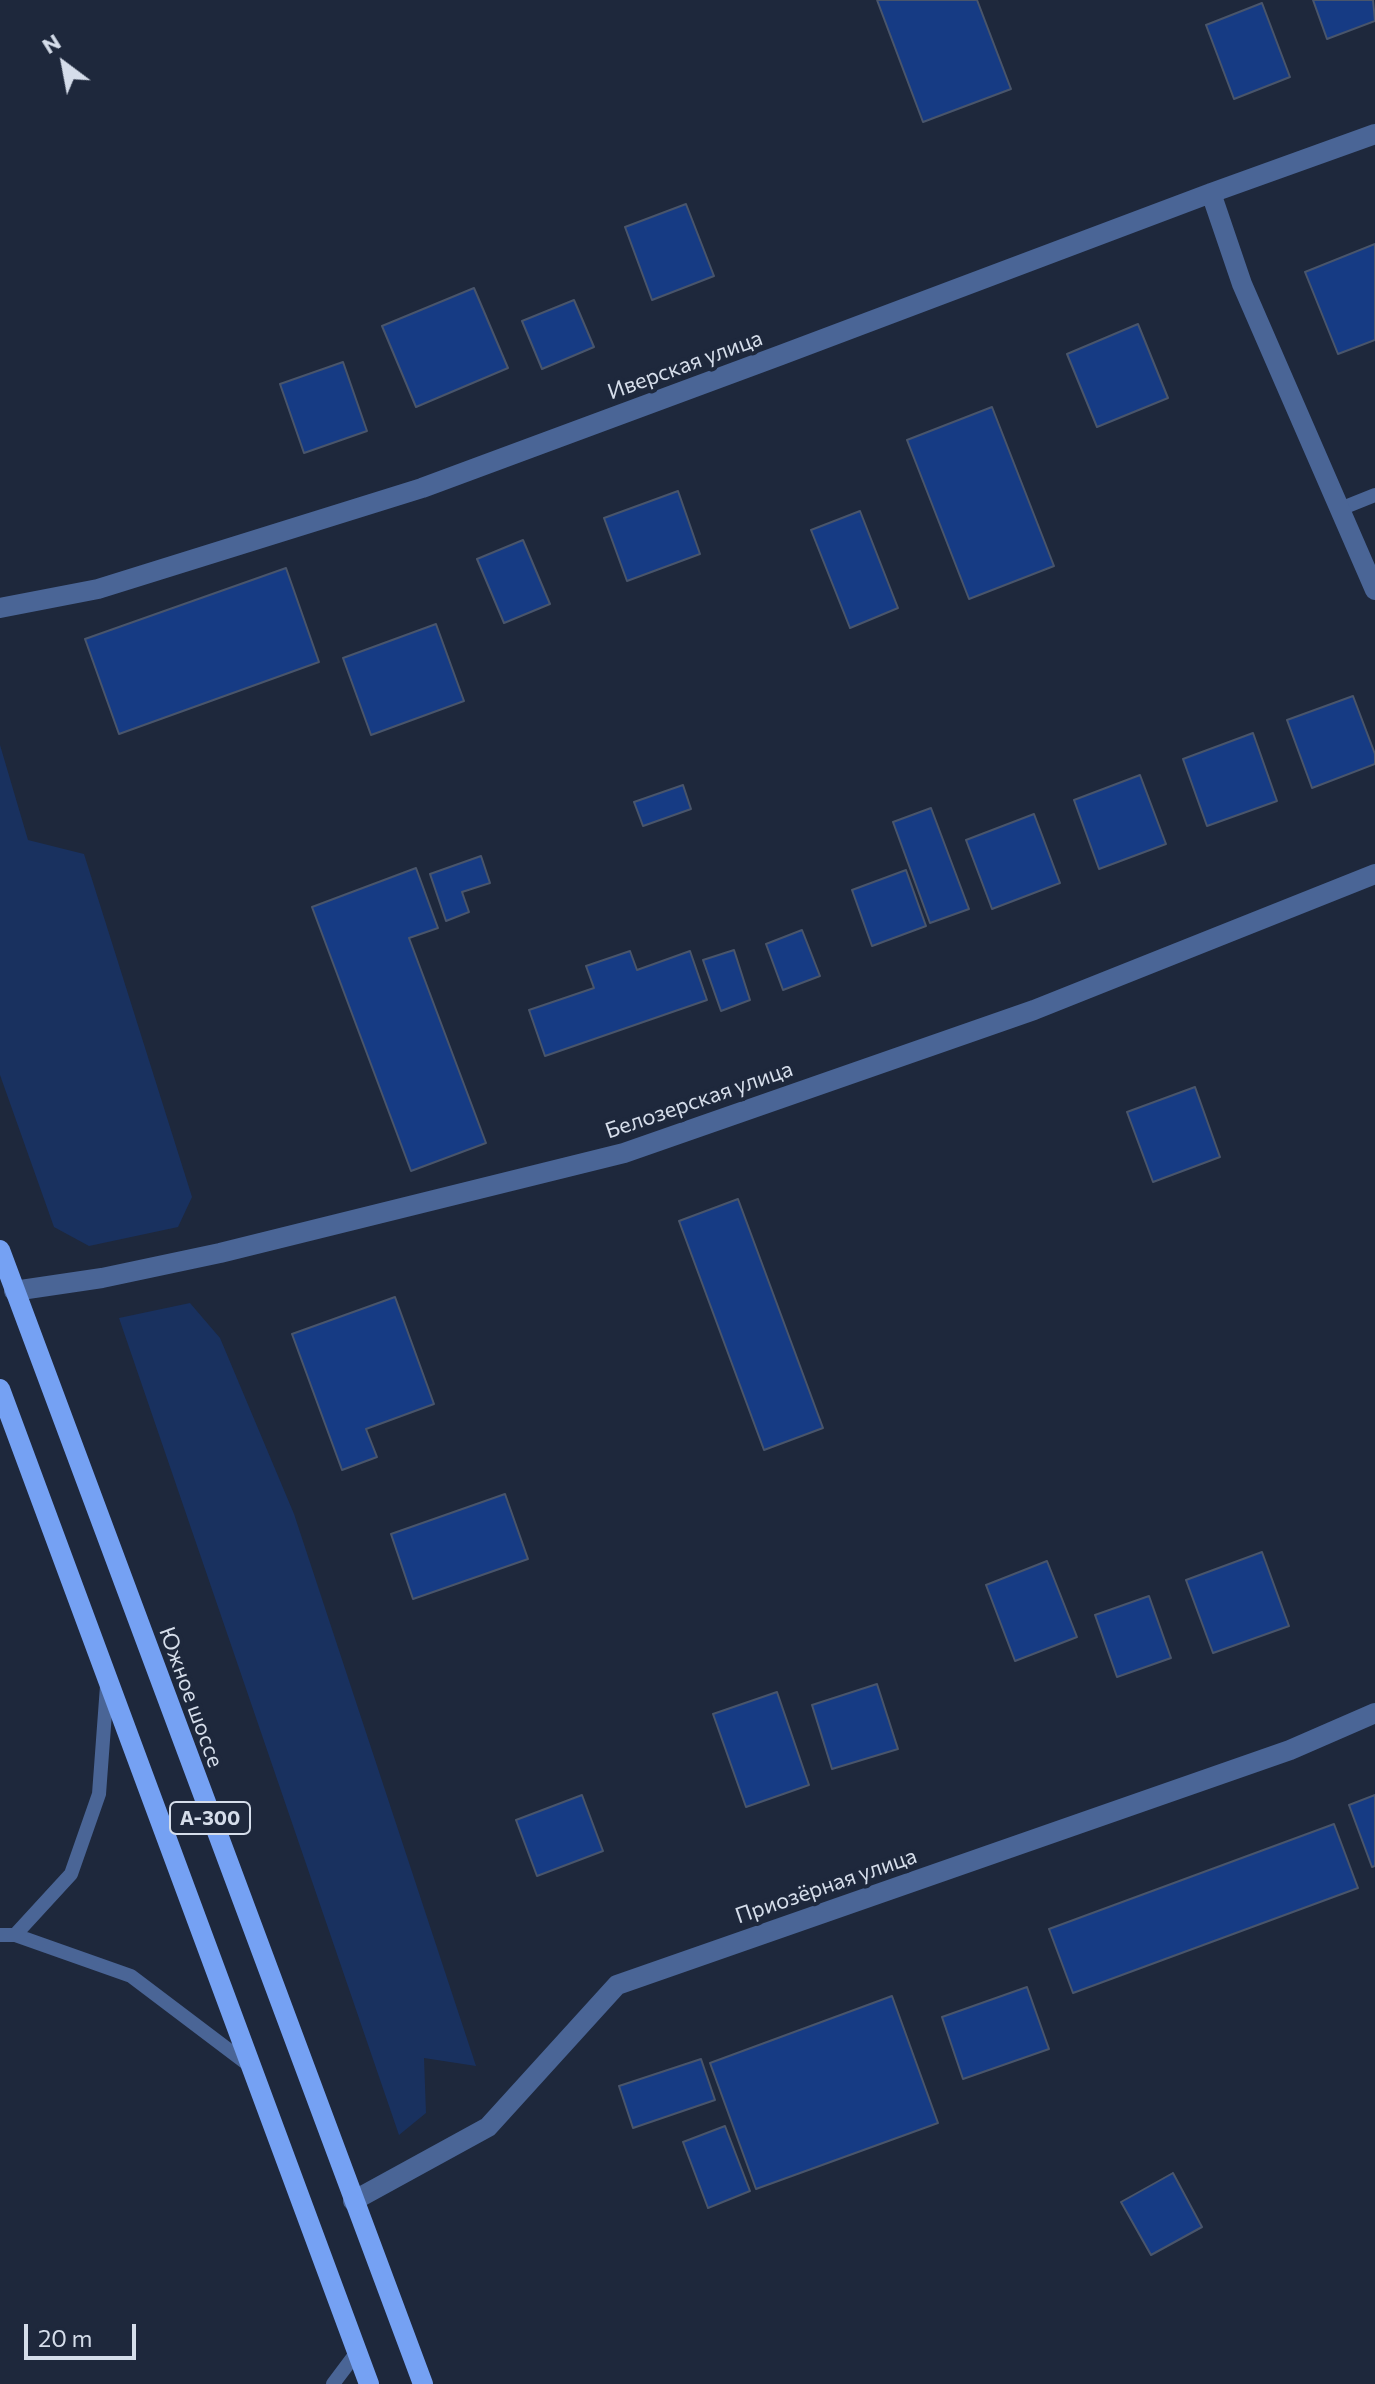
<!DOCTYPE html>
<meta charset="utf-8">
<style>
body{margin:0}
#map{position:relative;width:1375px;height:2384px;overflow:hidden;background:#1e283c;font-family:Commissioner,sans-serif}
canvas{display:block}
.north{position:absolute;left:24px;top:24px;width:80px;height:80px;-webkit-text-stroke:6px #1e283c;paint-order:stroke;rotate:328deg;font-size:22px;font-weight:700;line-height:32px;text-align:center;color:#d5ddea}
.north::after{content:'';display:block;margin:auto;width:28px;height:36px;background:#d5ddea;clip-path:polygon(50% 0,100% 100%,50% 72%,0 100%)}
.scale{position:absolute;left:24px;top:2324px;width:112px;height:36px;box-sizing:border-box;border:4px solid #d5ddea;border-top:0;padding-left:10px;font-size:24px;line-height:28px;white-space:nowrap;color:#d5ddea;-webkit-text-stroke:6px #1e283c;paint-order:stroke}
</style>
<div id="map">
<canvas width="1375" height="2384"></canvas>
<div class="north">N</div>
<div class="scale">20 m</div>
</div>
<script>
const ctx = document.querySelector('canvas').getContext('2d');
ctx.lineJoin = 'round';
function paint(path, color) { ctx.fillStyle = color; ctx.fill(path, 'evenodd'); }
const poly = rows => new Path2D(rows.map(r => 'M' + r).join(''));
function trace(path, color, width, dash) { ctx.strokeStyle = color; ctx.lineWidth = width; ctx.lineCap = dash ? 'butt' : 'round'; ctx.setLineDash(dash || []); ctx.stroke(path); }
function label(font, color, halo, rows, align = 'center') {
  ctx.font = font + ' Commissioner,sans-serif'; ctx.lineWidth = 8; ctx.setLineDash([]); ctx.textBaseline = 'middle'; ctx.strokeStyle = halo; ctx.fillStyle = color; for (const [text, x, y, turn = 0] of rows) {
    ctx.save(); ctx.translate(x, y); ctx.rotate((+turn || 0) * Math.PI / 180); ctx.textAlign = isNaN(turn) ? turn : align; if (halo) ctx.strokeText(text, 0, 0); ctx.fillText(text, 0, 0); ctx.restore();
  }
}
paint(poly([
 [0,745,28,840,84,854,192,1197,178,1227,89,1246,54,1227,0,1075],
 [190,1303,220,1338,294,1514,476,2066,424,2058,426,2113,399,2135,119,1318]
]), '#19315f');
const building = poly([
 [877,0,977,0,1011,89,923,122,877,0],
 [1313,0,1373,0,1375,21,1327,39,1313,0],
 [1262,3,1290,77,1234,99,1206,25,1262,3],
 [686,204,714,276,652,300,625,227,686,204],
 [1375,244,1375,340,1338,354,1305,272,1375,244],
 [474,288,508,368,416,407,382,326,474,288],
 [574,300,594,347,542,369,522,321,574,300],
 [1138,324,1168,398,1097,427,1067,354,1138,324],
 [343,362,367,431,304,453,280,384,343,362],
 [992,407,1054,566,969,599,907,440,992,407],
 [678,491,700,554,627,581,604,518,678,491],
 [860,511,898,608,850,628,811,530,860,511],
 [523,540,550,604,504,623,477,559,523,540],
 [286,568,319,662,119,734,85,639,286,568],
 [436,624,464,701,371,735,343,658,436,624],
 [1353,696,1375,754,1375,764,1312,788,1287,720,1353,696],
 [1253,733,1277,801,1207,826,1183,759,1253,733],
 [1140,775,1166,844,1099,869,1074,800,1140,775],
 [683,785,691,809,643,826,634,802,683,785],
 [931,808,969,909,930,923,893,822,931,808],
 [1034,814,1060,883,992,909,966,840,1034,814],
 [481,856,490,883,462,892,469,912,446,921,430,874,481,856],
 [416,868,438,928,409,938,486,1143,411,1171,312,907,416,868],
 [906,870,926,926,872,946,852,890,906,870],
 [802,930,820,976,783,990,766,944,802,930],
 [734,950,750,1000,721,1011,703,960,734,950],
 [630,951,637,970,690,951,707,1000,545,1056,529,1010,594,988,586,966,630,951],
 [1195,1087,1220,1157,1153,1182,1127,1112,1195,1087],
 [738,1199,823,1428,764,1450,679,1221,738,1199],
 [395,1297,434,1404,366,1429,377,1457,342,1470,292,1334,395,1297],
 [505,1494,528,1559,413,1599,391,1534,505,1494],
 [1262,1552,1289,1626,1213,1653,1186,1580,1262,1552],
 [1047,1561,1077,1637,1015,1661,986,1585,1047,1561],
 [1149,1596,1171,1658,1117,1677,1095,1615,1149,1596],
 [877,1684,898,1749,832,1769,812,1705,877,1684],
 [777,1692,809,1785,746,1807,713,1714,777,1692],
 [582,1795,603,1851,537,1876,516,1820,582,1795],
 [1375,1795,1375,1866,1372,1867,1349,1805,1375,1795],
 [1334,1824,1358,1888,1073,1993,1049,1929,1334,1824],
 [1027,1987,1049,2049,963,2079,942,2017,1027,1987],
 [892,1996,938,2123,756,2189,710,2063,892,1996],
 [701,2059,715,2100,633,2128,619,2086,701,2059],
 [725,2126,750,2191,708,2208,683,2142,725,2126],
 [1173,2173,1202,2227,1151,2255,1121,2202,1173,2173]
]);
paint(building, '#163b84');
trace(building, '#49556b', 2);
trace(poly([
 [1340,509,1375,495],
 [0,1935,15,1935,131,1976,250,2066],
 [15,1935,71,1874,99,1794,107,1686],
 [333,2384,357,2352]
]), '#4a6596', 14);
trace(poly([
 [1211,193,1242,284,1375,590],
 [0,608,98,589,422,488,781,355,1211,193,1375,134],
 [14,1291,102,1278,220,1253,624,1153,1034,1010,1375,874],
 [353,2201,488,2127,617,1985,1290,1750,1375,1713]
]), '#4a6596', 20);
trace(poly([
 [0,1250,423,2384],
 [0,1389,369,2384]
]), '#75a1f3', 20);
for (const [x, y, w] of [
 [210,1818,80]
]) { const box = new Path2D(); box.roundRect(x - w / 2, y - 16, w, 32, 6); ctx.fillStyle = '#1e283c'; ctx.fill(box); trace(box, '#d5ddea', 2); }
label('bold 20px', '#d5ddea', null, [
 ["А-300",210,1818]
]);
label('22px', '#d5ddea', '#1e283c', [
 ["Иверская улица",685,365,-20],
 ["Белозерская улица",699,1100,-19],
 ["Южное шоссе",191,1697,70],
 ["Приозёрная улица",826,1886,-19]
]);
</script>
